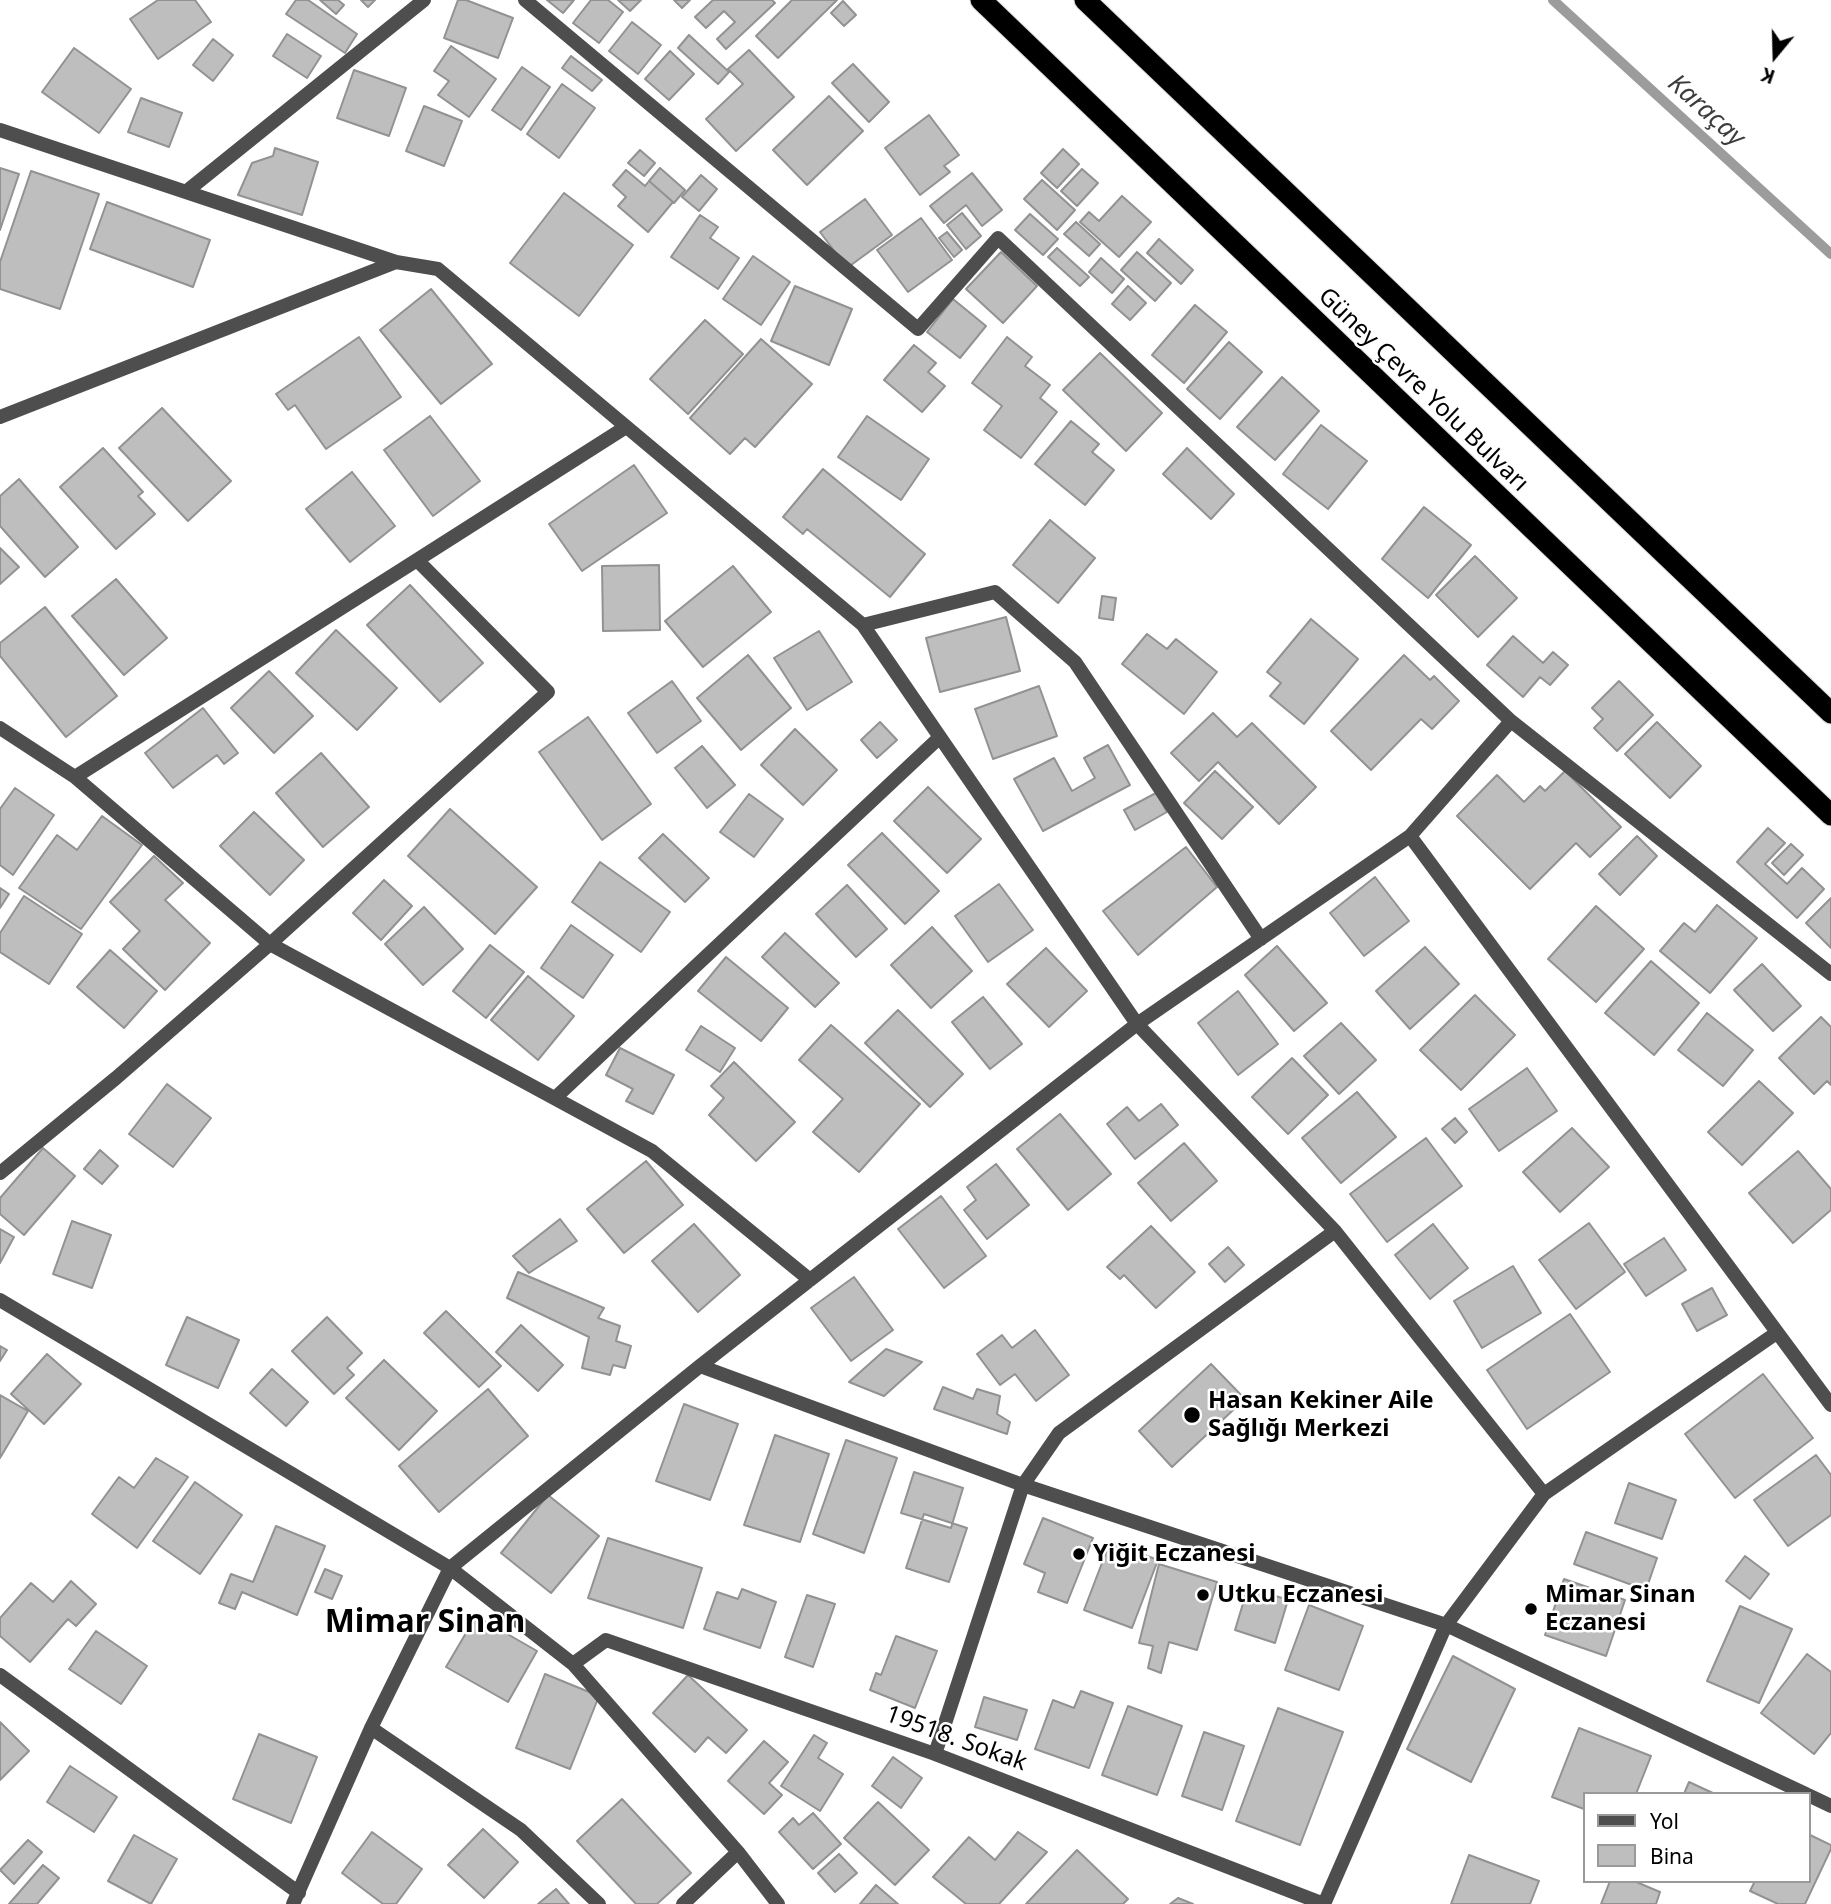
<!DOCTYPE html>
<meta charset="utf-8">
<style>
body{margin:0}
#map{position:relative;width:1831px;height:1904px;overflow:hidden;background:#fff;font-family:"Noto Sans",sans-serif}
canvas{display:block}
.legend{position:absolute;left:1583px;top:1792px;width:228px;height:91px;box-sizing:border-box;background:#fff;border:2px solid #999;margin:0;padding:9px 12px;list-style:none;font-size:21px;color:#000}
.legend li{display:flex;align-items:center;gap:14px;height:35px}
.legend b{width:35px;border:2px solid #999}
.north{position:absolute;left:1740px;top:21px;width:70px;height:70px;-webkit-text-stroke:5px #fff;paint-order:stroke;rotate:199deg;font-size:19px;font-weight:700;line-height:28px;text-align:center;color:#000}
.north::after{content:'';display:block;margin:auto;width:24px;height:32px;background:#000;clip-path:polygon(50% 0,100% 100%,50% 72%,0 100%)}
</style>
<div id="map">
<canvas width="1831" height="1904"></canvas>
<ul class="legend">
<li><b style="height:9px;background:#4e4e4e"></b>Yol</li>
<li><b style="height:19px;background:#bebebe"></b>Bina</li>
</ul>
<div class="north">K</div>
</div>
<script>
const ctx = document.querySelector('canvas').getContext('2d');
ctx.lineJoin = 'round';
const poly = rows => new Path2D(rows.map(r => 'M' + r).join(''));
function trace(path, color, width, dash) { ctx.strokeStyle = color; ctx.lineWidth = width; ctx.lineCap = dash ? 'butt' : 'round'; ctx.setLineDash(dash || []); ctx.stroke(path); }
function paint(path, color) { ctx.fillStyle = color; ctx.fill(path, 'evenodd'); }
function label(font, color, halo, rows, align = 'center') {
  ctx.font = font + ' "Noto Sans",sans-serif'; ctx.lineWidth = 5; ctx.setLineDash([]); ctx.textBaseline = 'middle'; ctx.strokeStyle = halo; ctx.fillStyle = color; for (const [text, x, y, turn = 0] of rows) {
    ctx.save(); ctx.translate(x, y); ctx.rotate((+turn || 0) * Math.PI / 180); ctx.textAlign = isNaN(turn) ? turn : align; if (halo) ctx.strokeText(text, 0, 0); ctx.fillText(text, 0, 0); ctx.restore();
  }
}
trace(poly([
 [1553,0,1831,254]
]), '#9c9c9c', 10);
const building = poly([
 [158,0,195,0,211,22,158,59,130,19,158,0],
 [296,0,308,0,357,34,345,53,286,14,296,0],
 [320,0,338,0,344,5,336,14,320,0],
 [361,0,375,0,368,7,361,0],
 [458,0,466,0,513,18,498,58,444,38,458,0],
 [547,0,574,0,563,13,547,0],
 [591,0,608,0,623,12,599,43,573,23,591,0],
 [618,0,641,0,630,11,618,0],
 [674,0,690,0,682,8,674,0],
 [713,0,772,0,775,3,726,49,717,39,735,22,724,11,706,28,695,17,713,0],
 [792,0,837,0,778,58,756,36,792,0],
 [843,1,856,15,844,26,831,13,843,1],
 [632,22,661,45,638,74,609,51,632,22],
 [287,34,321,56,307,78,273,56,287,34],
 [689,35,729,72,718,84,678,48,689,35],
 [213,39,233,55,213,81,193,65,213,39],
 [451,46,496,79,469,117,438,95,449,81,434,71,451,46],
 [74,48,131,89,99,133,42,92,74,48],
 [749,50,794,97,736,151,706,119,743,84,728,69,749,50],
 [670,51,694,74,669,100,645,79,670,51],
 [571,56,602,80,592,91,562,68,571,56],
 [853,64,889,102,869,122,832,83,853,64],
 [522,67,550,87,521,130,492,110,522,67],
 [354,70,406,88,389,136,337,118,354,70],
 [562,84,595,108,559,158,527,134,562,84],
 [829,96,863,131,807,185,773,150,829,96],
 [141,98,182,113,169,147,128,132,141,98],
 [424,106,462,121,444,166,406,151,424,106],
 [929,115,959,155,944,166,950,172,920,195,885,148,929,115],
 [275,148,318,162,302,215,238,195,252,163,273,156,275,148],
 [1063,149,1079,164,1057,188,1041,173,1063,149],
 [640,150,655,163,644,176,628,163,640,150],
 [0,168,19,174,0,230,0,168],
 [660,168,685,190,674,203,649,181,660,168],
 [1082,169,1098,183,1077,206,1061,191,1082,169],
 [626,170,645,186,649,181,673,202,648,232,618,206,626,197,613,185,626,170],
 [31,171,99,194,60,309,0,289,0,262,31,171],
 [972,173,1002,210,982,226,966,205,944,223,930,206,972,173],
 [701,175,717,189,699,211,682,197,701,175],
 [1042,180,1075,210,1057,230,1024,199,1042,180],
 [564,193,633,245,579,316,510,263,564,193],
 [1122,196,1151,222,1119,257,1080,222,1089,212,1099,221,1122,196],
 [865,199,892,235,847,268,820,232,865,199],
 [107,202,210,240,193,287,90,249,107,202],
 [962,213,981,236,966,249,947,225,962,213],
 [1030,214,1058,239,1043,255,1015,230,1030,214],
 [700,215,718,227,710,238,739,258,718,289,671,257,700,215],
 [921,218,952,260,908,292,877,250,921,218],
 [1076,222,1100,244,1089,256,1064,234,1076,222],
 [947,232,962,250,954,257,939,238,947,232],
 [1159,239,1193,270,1181,284,1147,253,1159,239],
 [1057,248,1089,277,1080,286,1048,257,1057,248],
 [1001,252,1037,286,1003,323,966,289,1001,252],
 [1137,252,1171,283,1155,301,1121,270,1137,252],
 [753,256,790,282,761,325,723,299,753,256],
 [1101,258,1124,279,1112,293,1089,272,1101,258],
 [795,286,852,309,829,365,771,341,795,286],
 [1128,286,1146,303,1130,320,1112,304,1128,286],
 [431,289,492,364,441,404,380,330,431,289],
 [953,299,986,326,960,358,927,332,953,299],
 [1195,305,1227,332,1184,383,1152,355,1195,305],
 [705,320,743,354,688,414,650,379,705,320],
 [359,337,401,397,326,449,295,405,288,410,276,394,359,337],
 [1007,337,1032,357,1025,366,1050,385,1040,398,1057,412,1021,458,984,430,1002,406,972,383,1007,337],
 [761,339,812,384,755,447,745,438,730,454,690,418,761,339],
 [1229,342,1262,372,1220,419,1187,389,1229,342],
 [914,345,936,363,928,372,945,386,922,412,884,380,914,345],
 [1100,353,1162,413,1126,451,1063,390,1100,353],
 [1282,377,1319,411,1275,460,1237,427,1282,377],
 [162,408,231,481,188,521,119,448,162,408],
 [430,416,480,481,433,516,384,450,430,416],
 [867,416,929,459,901,500,838,457,867,416],
 [1071,421,1099,444,1092,452,1114,470,1085,505,1035,464,1071,421],
 [1321,425,1367,461,1328,509,1283,474,1321,425],
 [103,448,143,492,138,496,155,514,116,549,60,487,103,448],
 [1187,448,1234,494,1211,519,1163,474,1187,448],
 [634,465,667,513,582,571,549,524,634,465],
 [823,469,925,554,890,597,807,529,803,534,783,517,823,469],
 [352,472,395,526,350,562,306,509,352,472],
 [19,479,78,547,45,577,0,526,0,496,19,479],
 [1424,507,1471,545,1428,598,1382,559,1424,507],
 [1050,520,1095,558,1058,603,1013,565,1050,520],
 [0,548,19,567,0,584,0,548],
 [1475,556,1517,598,1478,637,1436,595,1475,556],
 [659,565,660,630,603,631,602,566,659,565],
 [733,566,771,612,703,667,665,621,733,566],
 [116,579,167,638,124,675,72,616,116,579],
 [410,585,483,663,440,702,367,625,410,585],
 [1102,596,1116,598,1113,620,1099,618,1102,596],
 [45,607,117,696,66,737,0,656,0,643,45,607],
 [1006,617,1020,671,940,692,926,638,1006,617],
 [1311,619,1358,659,1304,724,1270,696,1281,683,1267,672,1311,619],
 [336,630,397,688,357,730,296,673,336,630],
 [819,631,852,682,807,710,774,658,819,631],
 [1147,634,1167,649,1176,639,1217,672,1184,714,1122,664,1147,634],
 [1513,636,1543,663,1553,652,1568,665,1550,685,1540,677,1523,697,1487,665,1513,636],
 [748,655,791,708,741,750,697,698,748,655],
 [1404,655,1430,680,1434,676,1459,701,1432,729,1421,719,1371,770,1331,731,1404,655],
 [269,671,313,716,274,753,231,708,269,671],
 [672,681,701,721,657,753,628,713,672,681],
 [1619,681,1653,715,1617,751,1594,728,1603,719,1592,708,1619,681],
 [1039,686,1057,736,993,759,975,709,1039,686],
 [203,708,238,753,224,764,217,755,173,788,145,753,203,708],
 [1213,713,1237,737,1252,723,1316,787,1279,824,1218,762,1199,781,1171,753,1213,713],
 [588,717,651,804,602,840,539,752,588,717],
 [880,722,897,740,877,758,861,740,880,722],
 [1657,722,1701,766,1670,798,1625,754,1657,722],
 [795,729,837,770,803,805,761,765,795,729],
 [1108,745,1130,785,1043,831,1014,779,1054,758,1072,791,1095,778,1084,758,1108,745],
 [702,746,735,785,707,808,675,768,702,746],
 [321,753,369,807,323,847,276,793,321,753],
 [1215,771,1253,807,1222,839,1184,803,1215,771],
 [1565,771,1621,827,1590,857,1576,843,1530,889,1457,816,1497,775,1524,802,1540,786,1545,791,1565,771],
 [928,787,981,839,947,873,894,821,928,787],
 [15,788,54,815,13,875,0,865,0,809,15,788],
 [1156,793,1167,812,1135,830,1124,810,1156,793],
 [749,794,783,819,754,857,720,832,749,794],
 [450,809,537,887,495,934,408,856,450,809],
 [254,812,304,860,270,895,220,846,254,812],
 [102,816,142,845,81,929,19,888,57,835,77,850,102,816],
 [1768,828,1785,843,1765,864,1787,884,1802,868,1824,889,1797,918,1737,862,1768,828],
 [882,833,939,891,905,924,848,865,882,833],
 [663,834,709,878,685,902,639,858,663,834],
 [1637,836,1657,856,1620,895,1599,874,1637,836],
 [1791,844,1803,855,1784,875,1772,863,1791,844],
 [1186,847,1217,887,1138,955,1103,911,1186,847],
 [154,856,183,883,165,900,210,943,165,990,123,949,140,931,110,902,154,856],
 [600,862,670,912,641,952,572,902,600,862],
 [1375,877,1409,921,1364,956,1330,913,1375,877],
 [384,880,412,906,381,940,353,913,384,880],
 [999,884,1033,930,988,962,955,916,999,884],
 [847,885,887,929,856,957,816,914,847,885],
 [0,888,9,894,0,908,0,888],
 [24,896,82,934,49,984,0,952,0,933,24,896],
 [1831,898,1831,948,1806,923,1831,898],
 [1717,905,1757,938,1710,993,1660,951,1684,923,1695,932,1717,905],
 [1596,906,1644,949,1596,1002,1548,959,1596,906],
 [424,907,463,949,423,985,385,944,424,907],
 [571,925,613,955,583,998,541,968,571,925],
 [932,927,972,971,931,1008,891,965,932,927],
 [785,933,839,983,815,1007,762,957,785,933],
 [490,945,524,972,486,1018,453,991,490,945],
 [1277,946,1327,1003,1294,1031,1245,975,1277,946],
 [1425,947,1459,984,1410,1029,1376,991,1425,947],
 [1046,948,1087,991,1049,1027,1007,984,1046,948],
 [110,950,157,991,124,1028,77,987,110,950],
 [726,957,788,1008,761,1041,698,991,726,957],
 [1651,961,1699,1003,1654,1055,1605,1013,1651,961],
 [1762,964,1801,1006,1773,1031,1734,990,1762,964],
 [528,976,574,1016,538,1060,491,1020,528,976],
 [1238,991,1278,1044,1238,1075,1198,1023,1238,991],
 [1475,995,1515,1035,1461,1090,1420,1050,1475,995],
 [983,997,1022,1044,990,1069,952,1022,983,997],
 [898,1010,963,1074,930,1107,865,1043,898,1010],
 [1707,1013,1753,1050,1723,1086,1678,1050,1707,1013],
 [1821,1017,1831,1027,1831,1085,1827,1081,1814,1094,1779,1058,1821,1017],
 [1341,1023,1376,1060,1339,1094,1304,1056,1341,1023],
 [831,1025,920,1104,859,1172,813,1132,843,1099,799,1060,831,1025],
 [701,1026,735,1048,720,1072,686,1050,701,1026],
 [620,1048,674,1075,653,1114,626,1101,633,1089,606,1075,620,1048],
 [1292,1058,1328,1095,1288,1134,1252,1097,1292,1058],
 [734,1062,795,1122,756,1161,709,1115,724,1098,711,1086,734,1062],
 [1527,1068,1557,1111,1499,1151,1469,1109,1527,1068],
 [1759,1081,1793,1113,1742,1165,1708,1132,1759,1081],
 [167,1084,211,1118,173,1167,129,1134,167,1084],
 [1357,1092,1396,1137,1341,1183,1302,1138,1357,1092],
 [1161,1104,1178,1125,1135,1159,1107,1124,1127,1107,1139,1121,1161,1104],
 [1060,1114,1111,1174,1068,1210,1017,1149,1060,1114],
 [1455,1118,1467,1132,1455,1143,1442,1129,1455,1118],
 [1572,1128,1609,1167,1560,1212,1523,1172,1572,1128],
 [1426,1138,1462,1186,1387,1242,1350,1194,1426,1138],
 [1184,1143,1217,1181,1171,1221,1138,1183,1184,1143],
 [43,1148,75,1176,24,1235,0,1214,0,1198,43,1148],
 [100,1150,118,1166,102,1184,84,1169,100,1150],
 [1798,1151,1831,1189,1831,1210,1793,1243,1749,1193,1798,1151],
 [646,1161,683,1205,624,1253,587,1209,646,1161],
 [996,1164,1029,1205,987,1239,964,1210,976,1200,967,1187,996,1164],
 [941,1196,986,1256,944,1288,898,1229,941,1196],
 [560,1219,577,1241,529,1273,513,1256,560,1219],
 [72,1221,111,1235,92,1288,53,1274,72,1221],
 [1589,1223,1625,1272,1576,1309,1539,1260,1589,1223],
 [694,1224,740,1275,698,1312,652,1261,694,1224],
 [1433,1224,1468,1268,1430,1299,1395,1255,1433,1224],
 [1151,1226,1195,1272,1156,1308,1124,1275,1120,1279,1107,1267,1151,1226],
 [0,1229,14,1237,0,1263,0,1229],
 [1664,1238,1686,1270,1646,1296,1624,1264,1664,1238],
 [1228,1247,1244,1265,1225,1282,1209,1264,1228,1247],
 [1513,1266,1541,1313,1482,1348,1454,1301,1513,1266],
 [518,1272,604,1308,598,1318,620,1326,616,1341,631,1346,625,1368,613,1365,610,1375,582,1368,589,1337,507,1298,518,1272],
 [854,1277,893,1330,851,1361,811,1308,854,1277],
 [1712,1288,1727,1315,1697,1331,1682,1304,1712,1288],
 [446,1311,501,1366,479,1387,424,1333,446,1311],
 [1570,1314,1610,1372,1527,1429,1487,1370,1570,1314],
 [187,1317,239,1340,218,1388,166,1365,187,1317],
 [327,1317,362,1353,347,1368,354,1375,334,1394,292,1351,327,1317],
 [521,1325,563,1365,538,1391,496,1352,521,1325],
 [1035,1330,1069,1375,1036,1401,1015,1374,1000,1385,977,1354,1002,1335,1012,1348,1035,1330],
 [0,1346,7,1350,0,1361,0,1346],
 [886,1349,922,1362,884,1396,849,1382,886,1349],
 [47,1354,81,1384,44,1424,11,1394,47,1354],
 [384,1360,437,1411,399,1450,346,1398,384,1360],
 [1211,1364,1245,1399,1172,1467,1139,1431,1211,1364],
 [272,1369,308,1402,286,1426,250,1393,272,1369],
 [1763,1374,1813,1438,1735,1498,1685,1434,1763,1374],
 [943,1387,973,1399,977,1389,1000,1396,997,1414,1010,1422,1007,1434,934,1409,943,1387],
 [488,1389,528,1436,439,1512,399,1466,488,1389],
 [0,1395,28,1411,0,1458,0,1395],
 [684,1404,738,1424,710,1500,656,1481,684,1404],
 [775,1435,829,1454,800,1542,744,1525,775,1435],
 [846,1440,897,1458,864,1553,813,1534,846,1440],
 [1816,1455,1831,1475,1831,1515,1788,1546,1754,1500,1816,1455],
 [156,1458,188,1477,137,1548,92,1514,119,1477,134,1488,156,1458],
 [914,1472,963,1488,951,1528,901,1513,914,1472],
 [195,1482,242,1515,200,1574,153,1541,195,1482],
 [1629,1483,1676,1500,1662,1539,1615,1523,1629,1483],
 [548,1495,599,1536,551,1593,501,1553,548,1495],
 [924,1514,967,1528,949,1582,906,1568,924,1514],
 [1043,1518,1093,1538,1067,1603,1038,1592,1045,1573,1024,1564,1043,1518],
 [276,1526,325,1546,297,1615,242,1592,235,1609,219,1603,231,1574,253,1582,276,1526],
 [1586,1532,1657,1558,1646,1590,1574,1564,1586,1532],
 [608,1538,702,1568,683,1628,588,1598,608,1538],
 [1110,1542,1158,1560,1132,1628,1084,1610,1110,1542],
 [1745,1556,1769,1574,1750,1599,1726,1581,1745,1556],
 [1159,1564,1217,1582,1197,1650,1169,1642,1161,1673,1148,1668,1153,1646,1139,1643,1159,1564],
 [325,1569,342,1576,332,1599,315,1592,325,1569],
 [1564,1579,1625,1600,1606,1656,1545,1635,1564,1579],
 [71,1581,96,1604,76,1626,68,1619,30,1662,0,1636,0,1618,31,1583,53,1602,71,1581],
 [1248,1587,1288,1600,1275,1643,1235,1630,1248,1587],
 [742,1589,776,1602,760,1648,704,1629,717,1592,738,1599,742,1589],
 [807,1595,835,1604,813,1667,785,1657,807,1595],
 [1309,1605,1363,1626,1339,1690,1285,1670,1309,1605],
 [1740,1606,1792,1629,1759,1703,1707,1681,1740,1606],
 [476,1616,537,1651,508,1702,446,1667,476,1616],
 [96,1631,147,1666,121,1704,69,1669,96,1631],
 [896,1636,937,1651,915,1708,870,1690,876,1673,881,1675,896,1636],
 [1807,1654,1831,1672,1831,1733,1814,1754,1761,1713,1807,1654],
 [1453,1656,1515,1689,1471,1782,1407,1749,1453,1656],
 [545,1674,599,1696,570,1769,516,1748,545,1674],
 [688,1675,747,1730,726,1753,708,1737,695,1752,653,1713,688,1675],
 [1081,1691,1113,1703,1089,1768,1035,1749,1053,1700,1074,1708,1081,1691],
 [984,1697,1027,1710,1017,1740,975,1727,984,1697],
 [1128,1706,1182,1726,1157,1795,1102,1775,1128,1706],
 [1278,1708,1343,1732,1300,1845,1236,1821,1278,1708],
 [0,1722,29,1751,0,1780,0,1722],
 [1579,1728,1651,1756,1636,1794,1584,1794,1584,1809,1552,1797,1579,1728],
 [1204,1732,1244,1746,1222,1810,1182,1796,1204,1732],
 [259,1734,317,1757,291,1823,233,1799,259,1734],
 [814,1735,827,1743,818,1758,843,1774,820,1811,781,1786,814,1735],
 [764,1741,788,1762,769,1783,782,1795,764,1814,728,1781,764,1741],
 [893,1757,922,1778,901,1808,872,1786,893,1757],
 [70,1766,117,1797,94,1832,47,1802,70,1766],
 [1689,1782,1715,1794,1684,1794,1689,1782],
 [622,1799,691,1873,657,1904,636,1904,577,1841,622,1799],
 [878,1802,929,1850,895,1885,844,1838,878,1802],
 [813,1813,841,1844,813,1869,779,1832,793,1818,799,1825,813,1813],
 [483,1829,518,1862,484,1898,448,1865,483,1829],
 [372,1832,422,1869,396,1904,383,1904,342,1873,372,1832],
 [1018,1832,1047,1852,999,1904,966,1904,933,1877,969,1837,995,1860,1018,1832],
 [1808,1834,1831,1845,1831,1849,1805,1904,1778,1904,1750,1891,1755,1881,1808,1881,1808,1834],
 [134,1835,177,1859,151,1904,108,1881,134,1835],
 [28,1840,42,1852,14,1884,0,1870,28,1840],
 [1077,1850,1128,1899,1123,1904,1026,1904,1077,1850],
 [839,1854,857,1873,835,1892,818,1873,839,1854],
 [1469,1855,1539,1881,1530,1904,1451,1904,1469,1855],
 [43,1865,59,1878,37,1904,9,1904,43,1865],
 [1610,1881,1634,1881,1660,1892,1656,1904,1601,1904,1610,1881],
 [876,1885,898,1904,860,1904,876,1885],
 [556,1889,569,1904,538,1904,556,1889],
 [1178,1898,1193,1904,1170,1904,1178,1898]
]);
paint(building, '#bebebe');
trace(building, '#929292', 2);
const highway = poly([
 [981,0,1831,815],
 [1085,0,1831,713]
]);
trace(highway, '#dbdbdb', 23);
trace(poly([
 [525,0,918,329,998,238,1511,721,1831,974],
 [0,130,396,262,438,269,863,625,1137,1024,1335,1231,1544,1494],
 [187,191,424,0],
 [0,417,396,262],
 [863,625,995,592,1075,662,1261,939],
 [1511,721,1410,836,1831,1405],
 [0,728,75,777,270,944,652,1151,810,1280],
 [75,777,417,560],
 [555,1098,940,737],
 [0,1173,116,1078,270,944,548,692,417,560,626,427],
 [0,1300,450,1568,573,1664,738,1852,683,1904],
 [700,1366,1023,1485,1446,1625,1806,1794],
 [573,1664,606,1640,935,1754,1324,1904],
 [0,1675,299,1893],
 [371,1728,521,1830,599,1904],
 [935,1754,1023,1485,1059,1433,1335,1231],
 [1808,1795,1831,1806],
 [738,1852,778,1904],
 [293,1904,371,1728,450,1568,700,1366,1137,1024,1410,836],
 [1324,1904,1446,1625,1544,1494,1775,1334]
]), '#4e4e4e', 14);
trace(highway, '#000', 21);
for (const [x, y, r, color] of [
 [1192,1415,9,"#000"],
 [1079,1554,7,"#000"],
 [1203,1595,7,"#000"],
 [1531,1609,7,"#000"]
]) { const dot = new Path2D(); dot.arc(x, y, r, 0, 2 * Math.PI); ctx.fillStyle = color; ctx.fill(dot); trace(dot, '#fff', 2.5); }
label('24px', '#000', '#fff', [
 ["Güney Çevre Yolu Bulvarı",1423,390,44],
 ["19518. Sokak",956,1739,20]
]);
label('bold 24px', '#000', '#fff', [
 ["Hasan Kekiner Aile",1208,1401],
 ["Sağlığı Merkezi",1208,1429],
 ["Yiğit Eczanesi",1093,1554],
 ["Utku Eczanesi",1217,1595],
 ["Mimar Sinan",1545,1595],
 ["Eczanesi",1545,1623]
], 'left');
label('italic 26px', '#3d3d3d', '#fff', [
 ["Karaçay",1706,111,42]
]);
label('bold 32px', '#000', '#fff', [
 ["Mimar Sinan",425,1623]
]);
</script>
